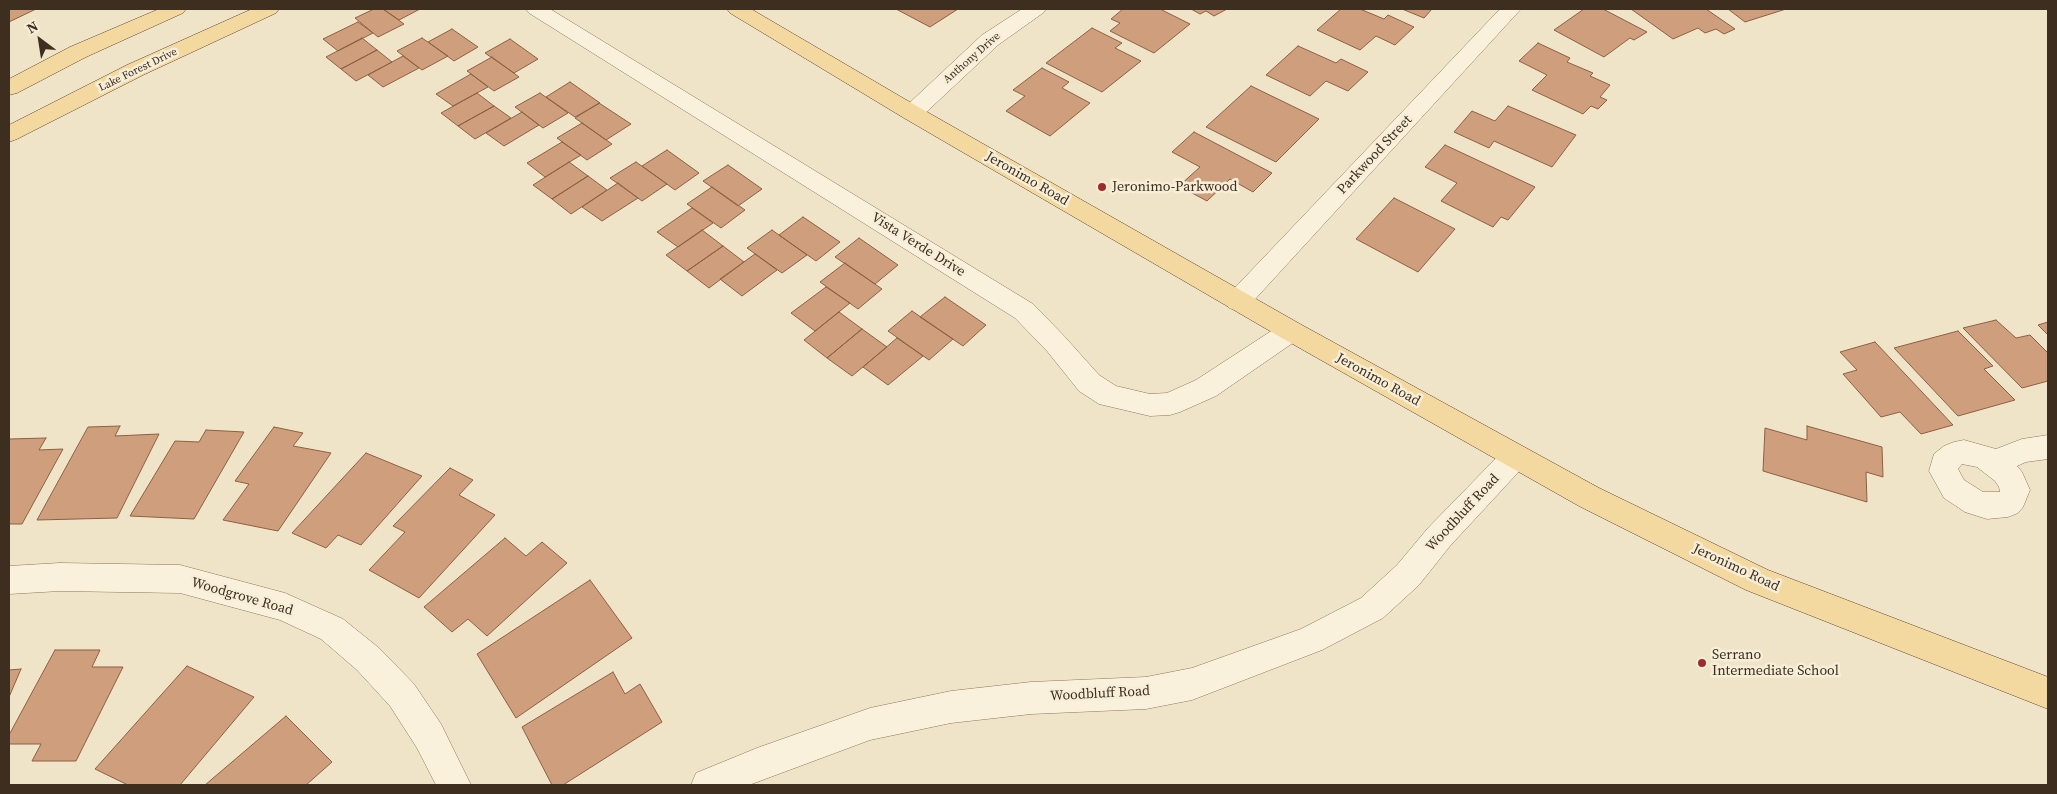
<!DOCTYPE html>
<style>
body{margin:0}
#map{position:relative;width:2057px;height:794px;overflow:hidden;background:#f0e4c8;font-family:"Source Serif 4",serif}
canvas{display:block}
.frame{position:absolute;inset:0;border:10px solid #3d2e20;pointer-events:none}
.north{position:absolute;left:15px;top:15px;width:50px;height:50px;-webkit-text-stroke:4px #f7eed8;paint-order:stroke;rotate:329deg;font-size:14px;font-weight:700;line-height:20px;text-align:center;color:#3d2e20}
.north::after{content:'';display:block;margin:auto;width:18px;height:22px;background:#3d2e20;clip-path:polygon(50% 0,100% 100%,50% 72%,0 100%)}
</style>
<div id="map">
<canvas width="2057" height="794"></canvas>
<div class="frame"></div>
<div class="north">N</div>
</div>
<script>
const ctx = document.querySelector('canvas').getContext('2d');
ctx.lineJoin = 'round';
function paint(path, color) { ctx.fillStyle = color; ctx.fill(path, 'evenodd'); }
const poly = rows => new Path2D(rows.map(r => 'M' + r).join(''));
function trace(path, color, width, dash) { ctx.strokeStyle = color; ctx.lineWidth = width; ctx.lineCap = dash ? 'butt' : 'round'; ctx.setLineDash(dash || []); ctx.stroke(path); }
function label(font, color, halo, rows, align = 'center') {
  ctx.font = font + ' "Source Serif 4",serif'; ctx.lineWidth = 5; ctx.setLineDash([]); ctx.textBaseline = 'middle'; ctx.strokeStyle = halo; ctx.fillStyle = color; for (const [text, x, y, turn = 0] of rows) {
    ctx.save(); ctx.translate(x, y); ctx.rotate((+turn || 0) * Math.PI / 180); ctx.textAlign = isNaN(turn) ? turn : align; if (halo) ctx.strokeText(text, 0, 0); ctx.fillText(text, 0, 0); ctx.restore();
  }
}
const building = poly([
 [9,9,36,9,9,22,9,9],
 [374,9,383,9,404,24,378,37,355,18,374,9],
 [383,9,420,9,399,20,383,9],
 [896,9,958,9,930,27,896,9],
 [1123,9,1163,9,1162,10,1190,24,1154,53,1110,31,1120,23,1111,19,1123,9],
 [1191,9,1227,9,1214,16,1206,11,1200,14,1191,9],
 [1341,9,1360,9,1384,19,1388,15,1414,27,1395,45,1376,36,1360,50,1317,30,1341,9],
 [1402,9,1432,9,1424,18,1402,9],
 [1584,9,1603,9,1647,32,1634,40,1630,38,1604,57,1554,30,1584,9],
 [1631,9,1706,9,1735,29,1724,34,1716,29,1705,33,1698,28,1673,39,1631,9],
 [1728,9,1786,9,1745,22,1728,9],
 [358,22,373,33,338,51,323,39,358,22],
 [1092,28,1122,43,1115,48,1141,61,1102,92,1046,63,1092,28],
 [452,29,478,47,454,61,428,42,452,29],
 [362,38,377,50,341,69,326,57,362,38],
 [422,38,448,56,422,70,397,51,422,38],
 [510,39,538,59,514,73,485,53,510,39],
 [1538,43,1570,58,1567,62,1593,73,1590,76,1610,85,1600,97,1607,100,1598,109,1591,106,1583,114,1532,90,1547,75,1519,61,1538,43],
 [1298,46,1336,63,1341,59,1368,72,1348,91,1326,81,1310,96,1266,75,1298,46],
 [377,50,392,62,356,81,341,69,377,50],
 [403,56,419,68,383,87,368,75,403,56],
 [492,57,519,77,494,91,467,71,492,57],
 [1042,68,1069,82,1062,88,1090,103,1050,136,1006,111,1025,96,1013,90,1042,68],
 [471,74,488,87,453,106,436,94,471,74],
 [570,82,600,103,575,117,546,97,570,82],
 [1251,86,1319,119,1276,162,1206,127,1251,86],
 [477,93,494,106,458,126,441,113,477,93],
 [540,93,568,113,543,128,515,107,540,93],
 [599,103,631,124,606,140,575,118,599,103],
 [494,106,511,118,475,139,458,126,494,106],
 [1508,106,1576,135,1552,167,1494,141,1489,148,1454,132,1472,111,1495,121,1508,106],
 [522,112,539,125,504,146,486,133,522,112],
 [582,123,612,144,587,160,557,138,582,123],
 [1194,132,1272,173,1253,192,1230,179,1207,201,1179,186,1200,167,1172,152,1194,132],
 [562,142,581,155,545,177,527,163,562,142],
 [1445,145,1535,187,1508,220,1501,217,1493,227,1441,201,1457,183,1425,167,1445,145],
 [667,150,699,173,675,190,642,166,667,150],
 [569,162,588,176,552,199,533,185,569,162],
 [636,162,667,184,642,201,610,178,636,162],
 [728,165,762,189,738,206,703,181,728,165],
 [588,176,607,190,571,214,552,199,588,176],
 [618,183,638,198,602,221,582,207,618,183],
 [712,187,745,210,721,228,687,204,712,187],
 [1394,198,1455,229,1418,272,1356,239,1394,198],
 [692,208,713,223,678,247,657,232,692,208],
 [803,217,840,242,816,261,779,235,803,217],
 [702,230,723,246,687,271,666,255,702,230],
 [772,230,807,255,782,273,747,248,772,230],
 [859,238,898,265,875,284,835,257,859,238],
 [723,246,744,262,709,288,687,271,723,246],
 [755,254,777,270,742,296,720,279,755,254],
 [845,263,882,289,858,309,820,282,845,263],
 [826,287,850,303,815,331,791,313,826,287],
 [945,297,986,325,963,346,920,317,945,297],
 [912,311,953,339,929,360,888,331,912,311],
 [839,312,862,329,827,358,804,340,839,312],
 [1996,320,2016,338,2030,335,2048,353,2048,381,2022,388,1963,328,1996,320],
 [2048,322,2048,335,2038,325,2048,322],
 [862,329,887,347,852,376,827,358,862,329],
 [1958,331,1993,366,1984,369,2015,400,1958,416,1894,348,1958,331],
 [897,338,923,356,888,385,863,367,897,338],
 [1875,342,1953,425,1921,434,1900,412,1881,417,1843,374,1857,370,1840,352,1875,342],
 [120,426,115,436,159,434,117,518,37,520,88,427,120,426],
 [1807,426,1882,447,1883,477,1866,472,1867,502,1763,471,1765,428,1807,440,1807,426],
 [274,427,303,433,293,446,331,453,278,531,223,520,249,484,235,481,274,427],
 [206,430,244,432,194,519,130,516,175,441,199,442,206,430],
 [46,438,39,450,63,449,22,524,9,524,9,439,46,438],
 [366,453,422,476,361,545,338,535,326,548,292,533,366,453],
 [450,468,473,480,459,495,495,515,419,598,369,570,405,532,393,526,450,468],
 [505,538,526,556,542,542,567,563,487,636,468,619,452,632,424,607,505,538],
 [590,580,632,638,516,718,477,654,590,580],
 [55,650,100,650,92,667,123,667,76,761,32,761,41,744,9,744,9,735,55,650],
 [187,666,254,697,180,785,128,785,95,769,187,666],
 [21,669,9,697,9,670,21,669],
 [613,672,625,694,640,684,662,722,563,785,552,785,522,727,613,672],
 [286,716,332,762,306,785,205,785,286,716]
]);
paint(building, '#cf9f7d');
trace(building, '#8d5f41', 1);
const minor = poly([
 [526,9,550,9,1033,304,1065,337,1099,375,1116,386,1150,394,1167,393,1196,380,1282,324,1291,321,1300,324,1304,331,1300,338,1216,396,1180,412,1170,415,1150,416,1099,404,1079,391,1047,351,1015,318,529,13,526,9],
 [1022,9,1046,9,1043,13,998,45,920,118,912,120,904,118,901,113,904,108,982,35,1022,9],
 [1500,9,1521,9,1247,308,1238,311,1229,308,1225,301,1229,294,1500,9],
 [2048,435,2048,459,2026,462,2017,466,2022,472,2030,490,2023,507,2018,513,2008,517,1987,519,1965,512,1944,498,1929,471,1934,454,1944,446,1954,442,1964,440,1996,449,2022,439,2048,435],
 [1962,464,1977,467,1995,481,1999,487,2000,492,1983,492,1964,480,1958,469,1962,464],
 [1515,445,1525,449,1529,457,1525,465,1450,546,1419,585,1383,618,1322,650,1192,700,1146,709,1031,714,951,723,870,740,749,785,691,785,696,773,757,748,870,708,951,691,1031,682,1146,677,1192,668,1301,629,1361,598,1397,565,1428,528,1505,449,1515,445],
 [60,563,180,565,285,593,343,619,379,648,414,684,441,724,471,785,436,785,417,748,390,706,357,670,321,639,280,620,180,593,60,591,9,594,9,566,60,563]
]);
const major = poly([
 [159,9,186,9,183,13,86,57,17,93,9,95,9,79,70,47,159,9],
 [252,9,279,9,276,13,143,75,17,139,9,142,9,125,127,65,252,9],
 [727,9,751,9,920,108,1300,324,1599,488,1768,570,2048,677,2048,709,1746,590,1579,506,1282,338,904,118,730,13,727,9]
]);
trace(minor, '#8d765c', 1);
trace(major, '#5b4430', 1);
paint(minor, '#faf1dc');
paint(major, '#f3d9a0');
for (const [x, y, r, color] of [
 [1102,187,5,"#9e2a2b"],
 [1702,663,5,"#9e2a2b"]
]) { const dot = new Path2D(); dot.arc(x, y, r, 0, 2 * Math.PI); ctx.fillStyle = color; ctx.fill(dot); trace(dot, '#f7eed8', 2); }
label('11px', '#3d2e20', '#f7eed8', [
 ["Anthony Drive",972,58,-41],
 ["Lake Forest Drive",138,70,-26]
]);
label('14px', '#3d2e20', '#f7eed8', [
 ["Parkwood Street",1375,155,-47],
 ["Jeronimo Road",1027,179,30],
 ["Vista Verde Drive",918,245,32],
 ["Jeronimo Road",1378,380,29],
 ["Woodbluff Road",1463,513,-47],
 ["Jeronimo Road",1736,568,25],
 ["Woodgrove Road",242,597,16],
 ["Woodbluff Road",1100,694,-3]
]);
label('14px', '#3d2e20', '#f7eed8', [
 ["Jeronimo-Parkwood",1112,187],
 ["Serrano",1712,655],
 ["Intermediate School",1712,671]
], 'left');
</script>
